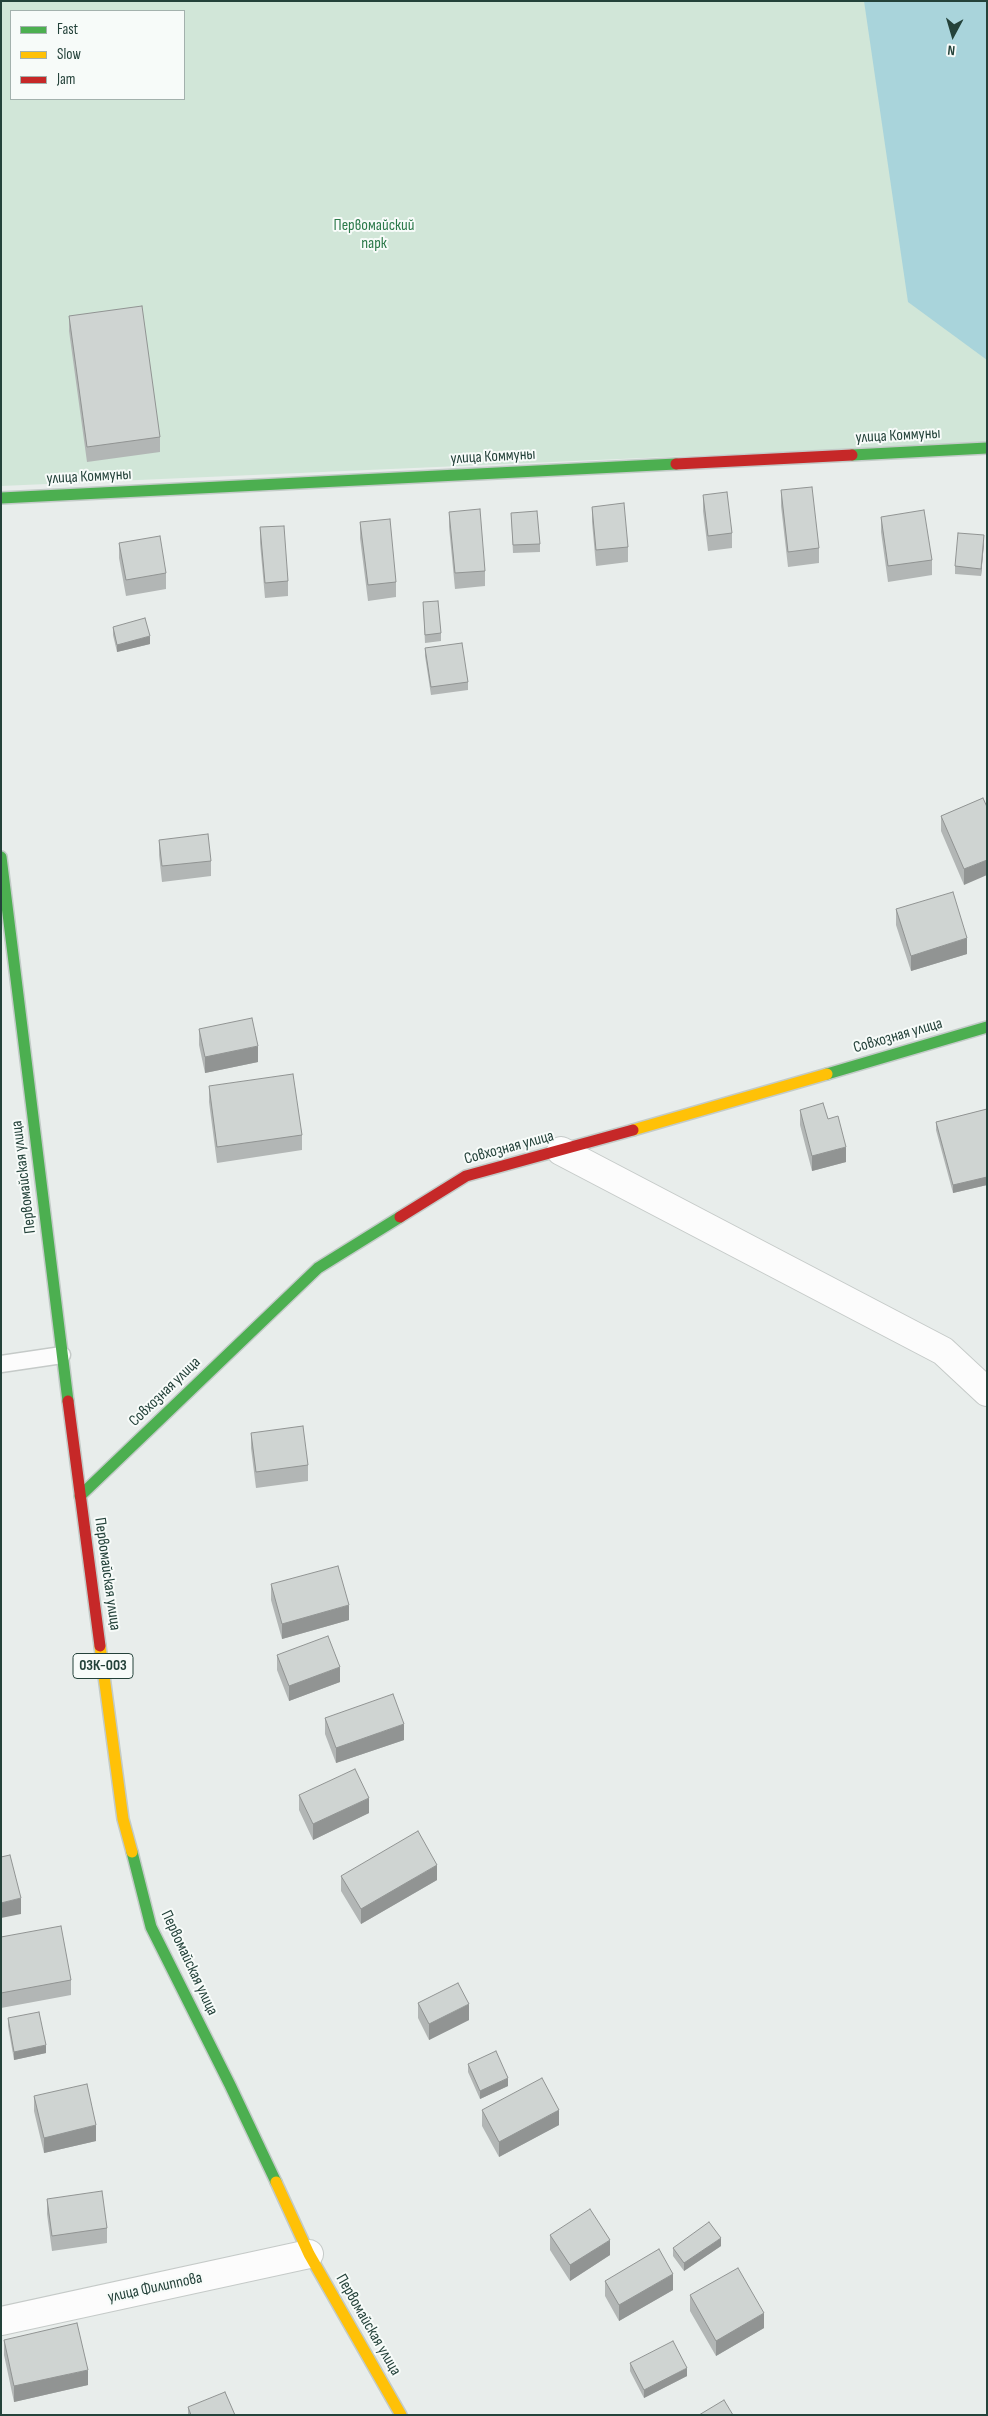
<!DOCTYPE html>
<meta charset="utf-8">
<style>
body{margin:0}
#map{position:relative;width:988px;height:2416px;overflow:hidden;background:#e8edeb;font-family:"Sofia Sans Condensed",sans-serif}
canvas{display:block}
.frame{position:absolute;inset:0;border:2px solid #24423a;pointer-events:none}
.legend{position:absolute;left:10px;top:10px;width:175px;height:90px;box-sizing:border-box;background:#f7fbf9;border:1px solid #a3b1ad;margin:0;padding:6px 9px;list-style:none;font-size:15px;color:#24423a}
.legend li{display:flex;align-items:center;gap:10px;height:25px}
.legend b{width:25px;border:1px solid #a3b1ad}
.north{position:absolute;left:928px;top:10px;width:50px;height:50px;-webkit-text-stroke:4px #f7fbf9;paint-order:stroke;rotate:186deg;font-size:14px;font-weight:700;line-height:20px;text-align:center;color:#24423a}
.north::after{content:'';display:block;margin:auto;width:18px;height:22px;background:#24423a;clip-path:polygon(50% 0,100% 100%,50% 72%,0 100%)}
</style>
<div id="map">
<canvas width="988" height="2416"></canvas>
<div class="frame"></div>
<ul class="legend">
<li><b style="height:6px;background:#4caf50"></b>Fast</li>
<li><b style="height:6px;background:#ffc107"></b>Slow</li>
<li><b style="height:6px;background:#c62828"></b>Jam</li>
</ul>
<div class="north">N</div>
</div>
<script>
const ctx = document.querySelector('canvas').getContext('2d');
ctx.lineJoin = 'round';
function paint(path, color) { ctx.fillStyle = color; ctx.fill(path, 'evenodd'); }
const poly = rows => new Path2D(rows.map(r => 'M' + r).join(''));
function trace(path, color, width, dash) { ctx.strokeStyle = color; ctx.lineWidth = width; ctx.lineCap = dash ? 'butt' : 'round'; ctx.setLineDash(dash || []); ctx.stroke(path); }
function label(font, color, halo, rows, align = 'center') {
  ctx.font = font + ' "Sofia Sans Condensed",sans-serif'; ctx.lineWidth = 4; ctx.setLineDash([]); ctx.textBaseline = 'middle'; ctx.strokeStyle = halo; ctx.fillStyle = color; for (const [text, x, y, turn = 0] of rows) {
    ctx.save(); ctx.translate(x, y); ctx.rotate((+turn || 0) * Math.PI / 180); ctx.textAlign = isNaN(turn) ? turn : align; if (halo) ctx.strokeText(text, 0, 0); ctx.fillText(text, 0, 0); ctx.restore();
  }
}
paint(poly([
 [1,1,987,1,987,443,1,486],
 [11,11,184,11,184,99,11,99]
]), '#d1e6d8');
paint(poly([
 [864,1,987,1,987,360,908,302]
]), '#a9d4db');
const lane = poly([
 [1,1364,62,1355]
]);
const street = poly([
 [561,1151,943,1351,987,1392],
 [1,2321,309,2254]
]);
const fast = poly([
 [852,455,987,448],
 [1,498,676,464],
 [1,857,68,1401],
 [827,1074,987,1027],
 [80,1496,318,1268,400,1217],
 [132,1852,151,1927,230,2085,276,2182]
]);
const slow = poly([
 [633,1130,827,1074],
 [100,1646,123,1819,132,1852],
 [276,2182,309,2254,401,2415]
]);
const jam = poly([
 [676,464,852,455],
 [400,1217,466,1176,633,1130],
 [68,1401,100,1646]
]);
trace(lane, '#c5cac8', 19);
trace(street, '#c5cac8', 30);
trace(fast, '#c3cbc8', 14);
trace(slow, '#c3cbc8', 14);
trace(jam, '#c3cbc8', 14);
trace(lane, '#fcfcfc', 16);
trace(street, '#fcfcfc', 28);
trace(fast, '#4caf50', 11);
trace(slow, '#ffc107', 11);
trace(jam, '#c62828', 11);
paint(poly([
 [69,316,160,437,160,452,87,462,69,331],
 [781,490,819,548,819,563,788,567,781,506],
 [703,495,732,533,732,548,708,551,703,511],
 [592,507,628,547,628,562,596,566,592,522],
 [449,512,485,571,485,586,455,589,449,527],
 [511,513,540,544,540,552,513,553],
 [881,517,932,560,932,575,888,582,881,532],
 [360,522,396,582,396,597,368,601,360,538],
 [260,527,288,581,288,596,265,598,260,543],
 [119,543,166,573,166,589,126,596,119,558],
 [984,543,981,576,955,574,955,566],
 [423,602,441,633,441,641,425,643],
 [113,627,150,644,117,652,113,635],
 [425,648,468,682,468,690,431,695,425,656],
 [983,798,964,885,941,831,941,816],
 [159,840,211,861,211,876,162,882,159,855],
 [896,909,967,954,911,971,896,925],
 [199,1029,258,1062,205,1073,199,1045],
 [209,1086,302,1135,302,1150,217,1163,209,1102],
 [987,1109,987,1185,953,1193,936,1130,936,1122],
 [800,1110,828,1119,846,1162,812,1171,800,1125],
 [251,1433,308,1465,308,1481,256,1488,251,1448],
 [271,1584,349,1620,282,1639,271,1600],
 [277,1655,340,1682,289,1701,277,1670],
 [325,1718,404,1740,336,1763,325,1734],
 [299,1795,369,1813,313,1840,299,1810],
 [341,1876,437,1880,361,1924,341,1891],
 [1,1937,71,1980,71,1995,1,2008],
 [418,2003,469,2020,429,2040,418,2018],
 [8,2018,46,2053,14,2060,8,2026],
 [468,2064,508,2086,480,2099,468,2072],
 [34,2096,96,2141,44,2153,34,2111],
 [482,2110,559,2125,499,2157,482,2126],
 [47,2199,107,2228,107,2243,52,2251,47,2214],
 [550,2235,610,2255,570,2281,550,2250],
 [721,2246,684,2271,673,2256,673,2248],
 [605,2281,673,2290,619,2321,605,2296],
 [690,2295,764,2328,716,2356,690,2311],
 [4,2340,88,2385,14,2402,4,2355],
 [630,2363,687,2376,644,2398,630,2371],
 [188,2407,235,2415,188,2415]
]), '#b2b6b5');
paint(poly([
 [984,535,984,543,981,576,981,569],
 [150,636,150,644,117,652,117,645],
 [987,860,987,875,964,885,964,869],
 [967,938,967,954,911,971,911,956],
 [258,1046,258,1062,205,1073,205,1057],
 [846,1147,846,1162,812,1171,812,1156],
 [987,1177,987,1185,953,1193,953,1185],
 [349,1605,349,1620,282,1639,282,1624],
 [340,1667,340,1682,289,1701,289,1686],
 [404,1724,404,1740,336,1763,336,1748],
 [369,1798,369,1813,313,1840,313,1824],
 [437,1865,437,1880,361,1924,361,1909],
 [21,1898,21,1914,1,1918,1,1903],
 [469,2004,469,2020,429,2040,429,2024],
 [46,2045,46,2053,14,2060,14,2052],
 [508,2078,508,2086,480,2099,480,2091],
 [559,2110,559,2125,499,2157,499,2142],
 [96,2125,96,2141,44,2153,44,2138],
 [721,2238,721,2246,684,2271,684,2263],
 [610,2240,610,2255,570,2281,570,2265],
 [673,2274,673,2290,619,2321,619,2305],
 [764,2313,764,2328,716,2356,716,2341],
 [687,2368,687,2376,644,2398,644,2390],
 [88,2370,88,2385,14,2402,14,2386]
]), '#919493');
const building = poly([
 [142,306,160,437,87,447,69,316,142,306],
 [812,487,819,548,788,552,781,490,812,487],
 [727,492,732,533,708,536,703,495,727,492],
 [624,503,628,547,596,550,592,507,624,503],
 [480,509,485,571,455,573,449,512,480,509],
 [924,510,932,560,888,566,881,517,924,510],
 [537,511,540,544,513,545,511,513,537,511],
 [390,519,396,582,368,585,360,522,390,519],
 [284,526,288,581,265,583,260,527,284,526],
 [958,533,984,535,981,569,955,566,958,533],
 [160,536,166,573,126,580,119,543,160,536],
 [438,601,441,633,425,635,423,602,438,601],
 [145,618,150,636,117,645,113,627,145,618],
 [462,643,468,682,431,687,425,648,462,643],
 [983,798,987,807,987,860,964,869,941,816,983,798],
 [208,834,211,861,162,866,159,840,208,834],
 [953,892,967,938,911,956,896,909,953,892],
 [252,1018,258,1046,205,1057,199,1029,252,1018],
 [293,1074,302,1135,217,1147,209,1086,293,1074],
 [823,1103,828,1119,838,1116,846,1147,812,1156,800,1110,823,1103],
 [987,1109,987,1177,953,1185,936,1122,987,1109],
 [303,1426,308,1465,256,1472,251,1433,303,1426],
 [338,1566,349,1605,282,1624,271,1584,338,1566],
 [328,1636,340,1667,289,1686,277,1655,328,1636],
 [393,1694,404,1724,336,1748,325,1718,393,1694],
 [355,1769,369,1798,313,1824,299,1795,355,1769],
 [418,1831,437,1865,361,1909,341,1876,418,1831],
 [10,1855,21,1898,1,1903,1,1857,10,1855],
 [61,1926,71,1980,1,1993,1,1937,61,1926],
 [458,1983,469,2004,429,2024,418,2003,458,1983],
 [39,2012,46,2045,14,2052,8,2018,39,2012],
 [496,2051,508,2078,480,2091,468,2064,496,2051],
 [542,2078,559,2110,499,2142,482,2110,542,2078],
 [87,2084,96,2125,44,2138,34,2096,87,2084],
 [102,2191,107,2228,52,2236,47,2199,102,2191],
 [590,2209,610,2240,570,2265,550,2235,590,2209],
 [709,2222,721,2238,684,2263,673,2248,709,2222],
 [659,2249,673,2274,619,2305,605,2281,659,2249],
 [738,2268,764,2313,716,2341,690,2295,738,2268],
 [77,2323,88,2370,14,2386,4,2340,77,2323],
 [673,2341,687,2368,644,2390,630,2363,673,2341],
 [225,2392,235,2415,191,2415,188,2407,225,2392],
 [724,2400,733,2415,699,2415,724,2400]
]);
paint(building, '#cfd4d2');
trace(building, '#919493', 1);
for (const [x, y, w] of [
 [103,1666,60]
]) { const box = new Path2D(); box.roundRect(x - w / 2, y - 12.5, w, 25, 4); ctx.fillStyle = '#f7fbf9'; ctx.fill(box); trace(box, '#24423a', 1); }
label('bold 15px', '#24423a', null, [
 ["03К-003",103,1666]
]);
label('16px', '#2d7a4b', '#f7fbf9', [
 ["Первомайский",374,226],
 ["парк",374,244]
]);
label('16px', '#24423a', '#f7fbf9', [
 ["улица Коммуны",898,436,-3],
 ["улица Коммуны",493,457,-3],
 ["улица Коммуны",89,477,-3],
 ["Совхозная улица",898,1036,-16],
 ["Совхозная улица",509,1148,-15],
 ["Первомайская улица",24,1177,-97],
 ["Совхозная улица",165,1392,-44],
 ["Первомайская улица",107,1574,82],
 ["Первомайская улица",189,1963,65],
 ["улица Филиппова",155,2288,-12],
 ["Первомайская улица",368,2325,60]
]);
</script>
